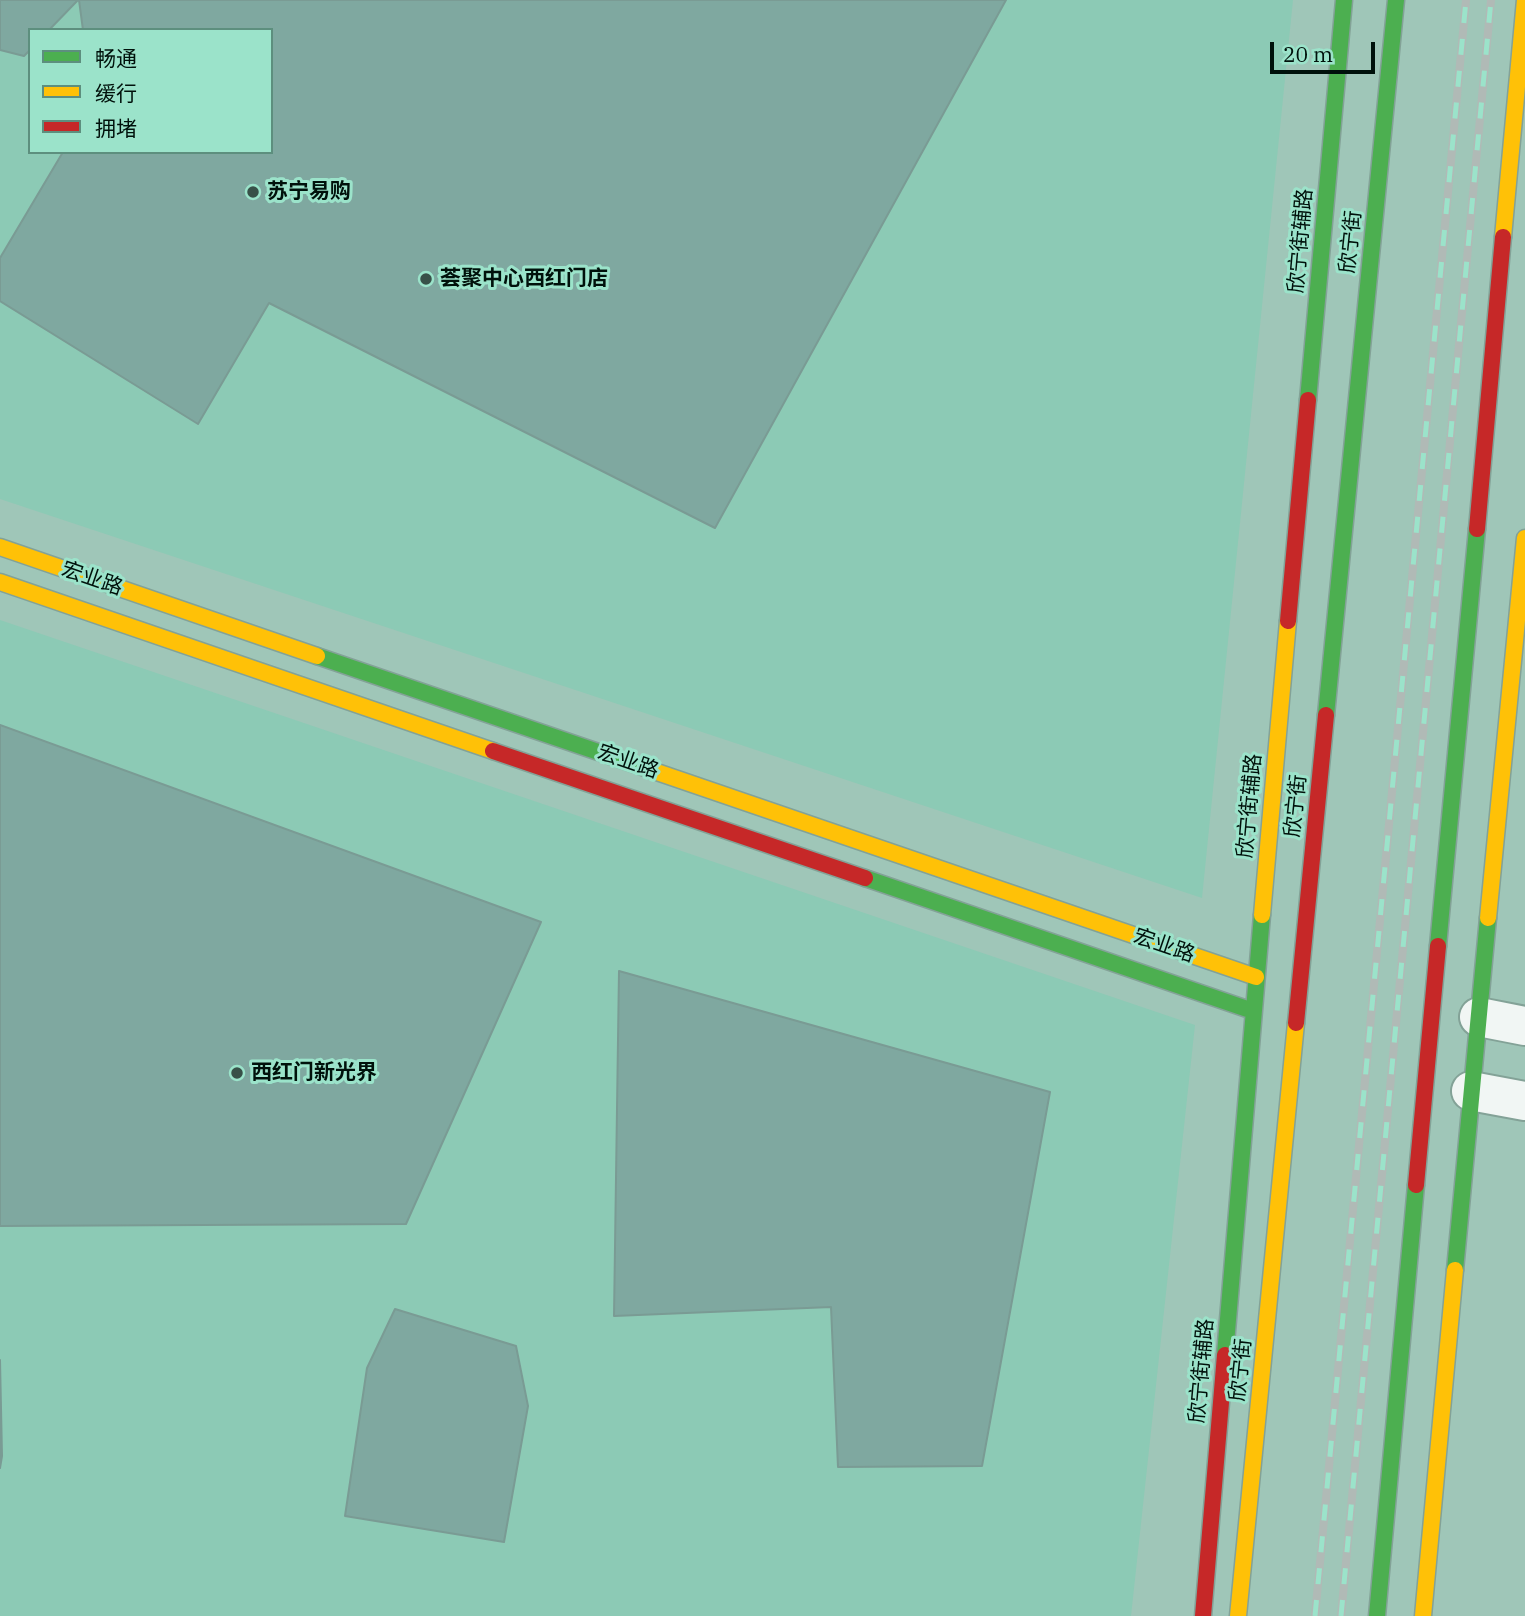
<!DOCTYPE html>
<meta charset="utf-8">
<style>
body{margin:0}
#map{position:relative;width:1525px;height:1616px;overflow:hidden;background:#9fc6b8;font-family:"IBM Plex Serif","Noto Sans SC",serif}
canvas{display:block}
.legend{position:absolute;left:28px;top:28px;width:245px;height:126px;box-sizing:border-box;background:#9be3ca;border:2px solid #5d8f7e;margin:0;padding:9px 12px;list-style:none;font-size:21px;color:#00110b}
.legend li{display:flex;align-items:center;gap:14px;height:35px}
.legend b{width:35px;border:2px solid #5d8f7e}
.scale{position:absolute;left:1270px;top:42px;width:105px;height:32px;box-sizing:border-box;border:4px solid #00110b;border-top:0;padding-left:9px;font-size:21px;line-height:24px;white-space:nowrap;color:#00110b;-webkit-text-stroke:5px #9be3ca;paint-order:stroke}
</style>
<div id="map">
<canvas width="1525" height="1616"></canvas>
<ul class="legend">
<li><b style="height:9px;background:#4caf50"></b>畅通</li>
<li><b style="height:9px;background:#ffc107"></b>缓行</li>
<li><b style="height:9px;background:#c62828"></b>拥堵</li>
</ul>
<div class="scale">20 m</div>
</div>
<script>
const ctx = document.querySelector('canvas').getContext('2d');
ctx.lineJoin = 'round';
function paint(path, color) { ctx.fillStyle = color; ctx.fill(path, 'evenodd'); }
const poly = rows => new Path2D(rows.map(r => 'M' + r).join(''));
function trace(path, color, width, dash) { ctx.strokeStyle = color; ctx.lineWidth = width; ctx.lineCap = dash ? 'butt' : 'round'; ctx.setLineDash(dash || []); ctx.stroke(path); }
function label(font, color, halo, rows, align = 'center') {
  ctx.font = font + ' "IBM Plex Serif","Noto Sans SC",serif'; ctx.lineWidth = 6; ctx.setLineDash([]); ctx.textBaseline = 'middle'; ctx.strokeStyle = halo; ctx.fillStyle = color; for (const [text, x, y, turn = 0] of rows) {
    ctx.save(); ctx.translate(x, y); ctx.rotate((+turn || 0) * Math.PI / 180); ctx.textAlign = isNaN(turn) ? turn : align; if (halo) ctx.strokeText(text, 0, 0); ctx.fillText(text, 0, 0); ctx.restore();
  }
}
paint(poly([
 [0,0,1293,0,1202,898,0,499],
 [30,30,271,30,271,152,30,152],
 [0,620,1195,1025,1131,1616,0,1616]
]), '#8ccab5');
const building = poly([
 [0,0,78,0,49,30,30,30,30,50,24,56,0,50,0,0],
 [79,0,1006,0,715,528,269,303,198,424,0,301,0,258,63,152,271,152,271,30,83,30,79,0],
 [0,725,541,922,406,1224,0,1226,0,725],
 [619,971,1050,1092,982,1466,838,1467,831,1307,614,1316,619,971],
 [395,1309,516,1346,528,1406,504,1542,345,1516,367,1368,395,1309],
 [0,1360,2,1456,0,1468,0,1360]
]);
paint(building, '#7fa8a0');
trace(building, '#7a9b94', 2);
const street = poly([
 [1479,1017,1525,1026],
 [1471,1091,1525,1101]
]);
const fast = poly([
 [1308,400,1344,0],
 [317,656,651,770],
 [1326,715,1396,0],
 [865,878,1253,1011],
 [1438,946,1477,529],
 [1455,1270,1488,918],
 [1225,1355,1262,915],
 [1377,1616,1416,1185]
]);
const slow = poly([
 [1503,237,1525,0],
 [0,547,317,656],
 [0,582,493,751],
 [651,770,1256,977],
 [1262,915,1288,621],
 [1488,918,1525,538],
 [1238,1616,1296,1023],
 [1423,1616,1455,1270]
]);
const jam = poly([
 [1477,529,1503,237],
 [1288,621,1308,400],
 [493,751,865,878],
 [1296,1023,1326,715],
 [1416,1185,1438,946],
 [1203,1616,1225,1355]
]);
trace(street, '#83a297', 42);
trace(fast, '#83a297', 19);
trace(slow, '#83a297', 19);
trace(jam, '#83a297', 19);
trace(street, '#f1f6f4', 38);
trace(fast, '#4caf50', 16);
trace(slow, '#ffc107', 16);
trace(jam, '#c62828', 16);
const rail = poly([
 [1315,1616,1466,0],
 [1341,1616,1491,0]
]);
trace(rail, '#b0bab6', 8);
trace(rail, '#9be3ca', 5, [16]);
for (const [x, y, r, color] of [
 [253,192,7,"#385048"],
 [426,279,7,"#385048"],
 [237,1073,7,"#385048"]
]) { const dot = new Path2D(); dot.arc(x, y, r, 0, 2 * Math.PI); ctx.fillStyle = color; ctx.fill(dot); trace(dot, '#9be3ca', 2.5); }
label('bold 21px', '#00110b', '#9be3ca', [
 ["苏宁易购",267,192],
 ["荟聚中心西红门店",440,279],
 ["西红门新光界",251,1073]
], 'left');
label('21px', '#00110b', '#9be3ca', [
 ["欣宁街辅路",1301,241,-85],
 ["欣宁街",1351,242,-84],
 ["宏业路",92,579,19],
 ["宏业路",628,762,19],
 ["欣宁街辅路",1250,806,-85],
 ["欣宁街",1296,806,-84],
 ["宏业路",1164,946,19],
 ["欣宁街",1241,1370,-84],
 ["欣宁街辅路",1202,1371,-85]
]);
</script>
